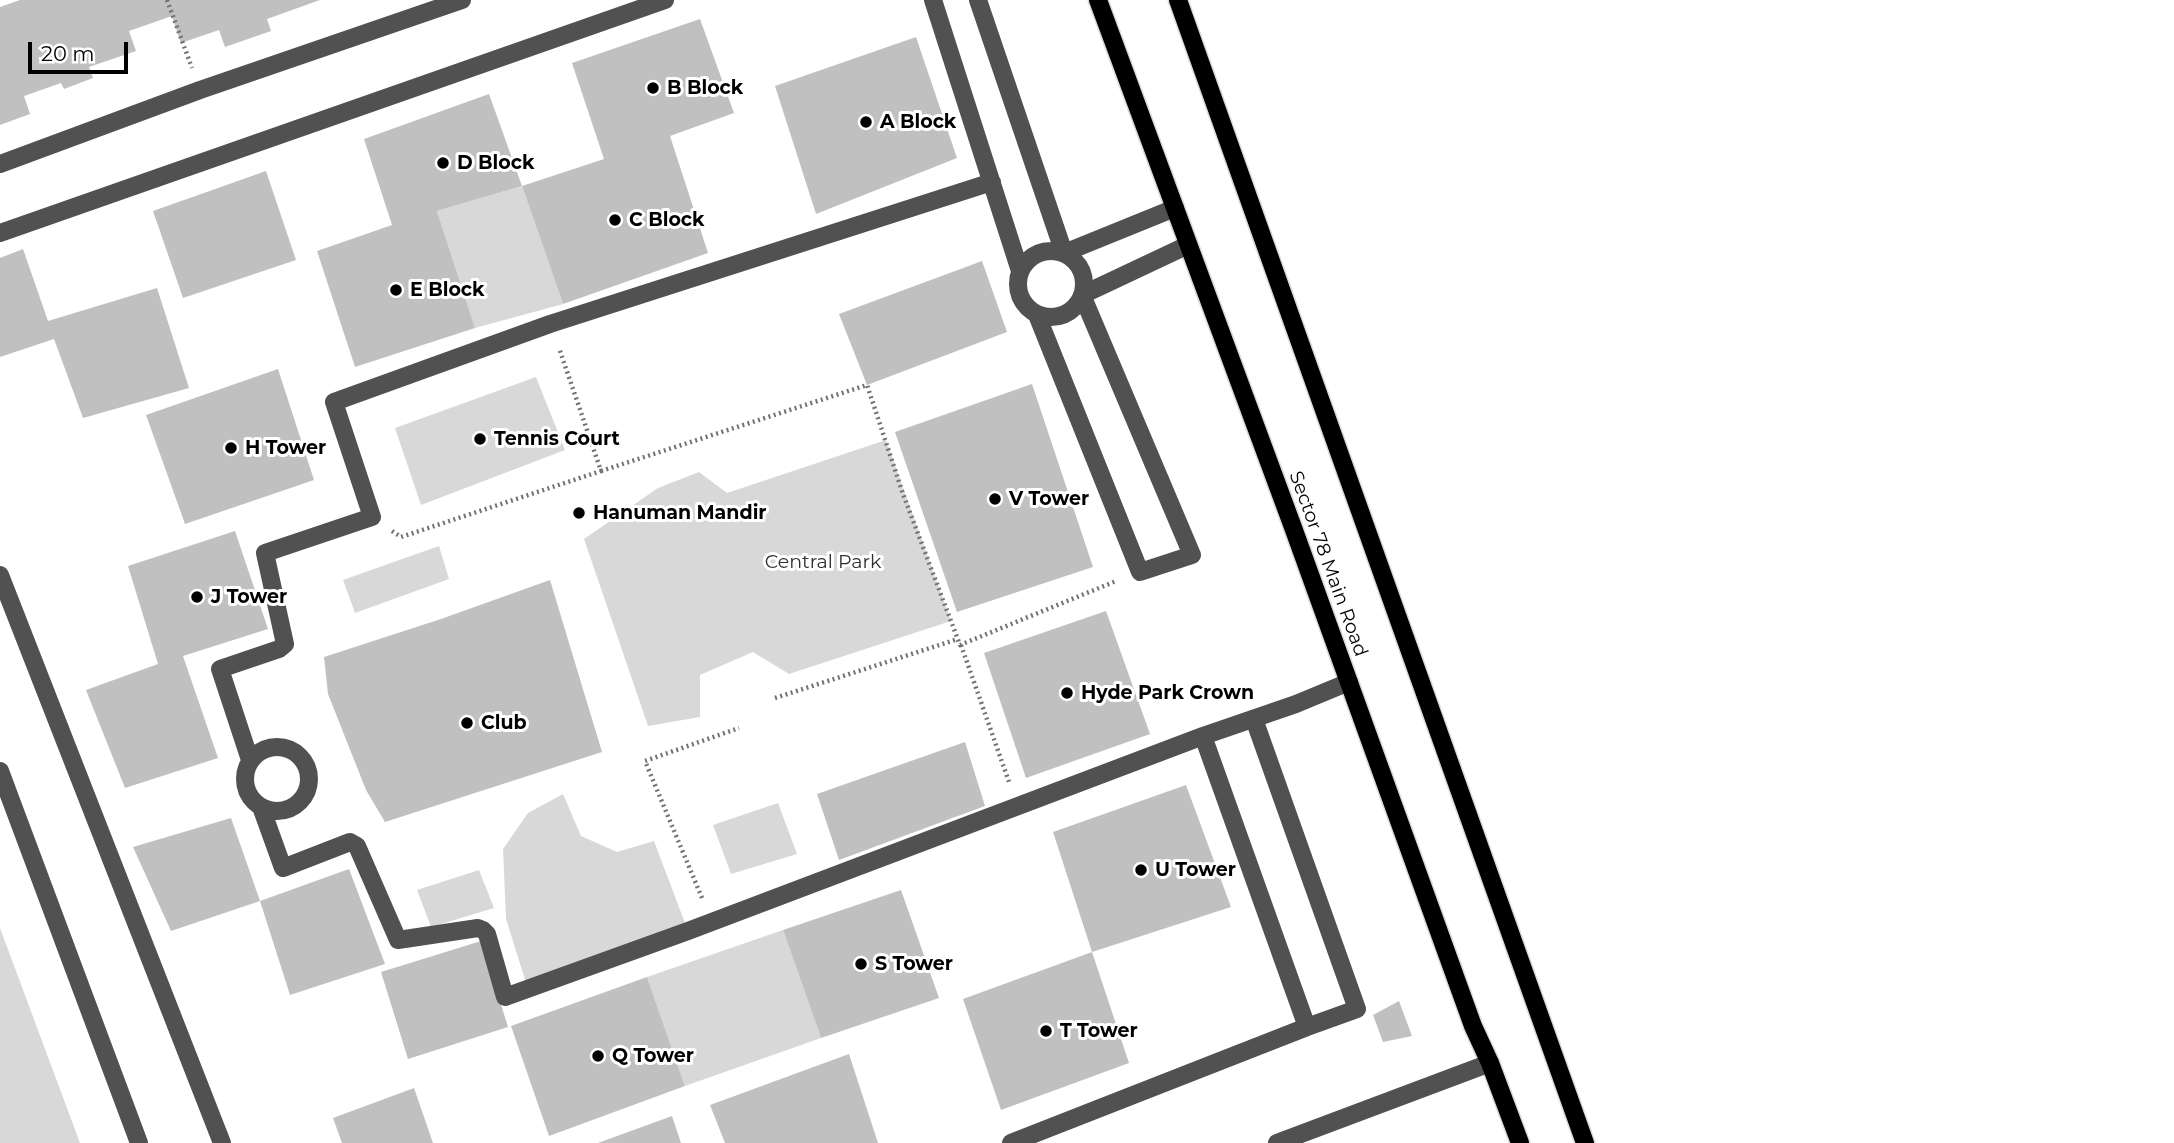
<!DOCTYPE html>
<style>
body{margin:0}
#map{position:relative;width:2174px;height:1143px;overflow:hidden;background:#fff;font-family:Montserrat,sans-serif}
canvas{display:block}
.scale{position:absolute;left:28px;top:42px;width:100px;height:32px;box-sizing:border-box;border:4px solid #000;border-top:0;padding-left:9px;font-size:21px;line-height:24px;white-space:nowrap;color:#000;-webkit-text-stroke:5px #fff;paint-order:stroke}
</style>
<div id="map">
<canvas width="2174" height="1143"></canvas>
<div class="scale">20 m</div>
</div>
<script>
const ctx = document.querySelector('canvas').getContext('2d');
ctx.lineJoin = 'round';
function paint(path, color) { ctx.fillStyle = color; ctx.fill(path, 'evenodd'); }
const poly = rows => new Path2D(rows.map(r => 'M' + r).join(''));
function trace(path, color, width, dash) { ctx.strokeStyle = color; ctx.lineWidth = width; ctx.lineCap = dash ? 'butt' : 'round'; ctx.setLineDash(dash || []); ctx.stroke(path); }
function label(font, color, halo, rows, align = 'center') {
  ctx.font = font + ' Montserrat,sans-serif'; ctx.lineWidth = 6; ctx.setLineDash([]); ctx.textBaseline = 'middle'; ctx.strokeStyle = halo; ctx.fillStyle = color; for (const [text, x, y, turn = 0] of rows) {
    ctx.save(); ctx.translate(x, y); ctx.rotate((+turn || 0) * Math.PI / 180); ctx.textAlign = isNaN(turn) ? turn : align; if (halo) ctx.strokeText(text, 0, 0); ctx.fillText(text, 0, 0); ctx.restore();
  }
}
paint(poly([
 [522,186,563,304,475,328,437,211],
 [536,377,565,450,421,505,395,428],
 [886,440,951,621,789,674,753,652,700,675,700,717,648,726,584,539,658,488,699,472,727,493],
 [439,546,449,579,355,613,343,580],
 [563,794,581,836,617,852,654,841,688,931,528,989,506,919,503,849,528,813],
 [778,803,797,854,731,874,713,825],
 [479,870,494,908,431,927,417,890],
 [0,928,80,1143,0,1143],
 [783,930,821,1038,685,1086,647,977]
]), '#d8d8d8');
paint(poly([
 [20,0,320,0,267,19,271,31,225,47,219,30,181,43,172,16,129,31,136,51,89,67,93,78,64,89,61,83,24,96,30,114,0,125,0,7],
 [700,19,734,113,670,136,708,253,563,304,522,186,604,159,572,63],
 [916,37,957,158,816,214,775,86],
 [489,94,522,186,437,211,475,328,355,367,317,251,392,225,364,139],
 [266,171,296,260,183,298,153,211],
 [23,249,48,321,157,288,189,388,83,418,54,339,0,357,0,258],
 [982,261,1007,332,867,385,839,314],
 [278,369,314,480,185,524,146,415],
 [1032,384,1093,567,957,612,895,432],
 [235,531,268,629,183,656,218,758,125,788,86,690,158,664,128,566],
 [550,580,602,752,385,822,366,790,328,694,324,657,441,619],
 [1106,611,1150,734,1026,778,984,653],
 [965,742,985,806,839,860,817,794],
 [1186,785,1231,907,1092,952,1053,832],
 [231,818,260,901,349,869,385,964,290,995,260,901,171,931,133,847],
 [901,890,939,998,821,1038,783,930],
 [481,941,508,1027,408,1059,381,972],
 [1092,952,1129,1063,1001,1110,963,999],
 [647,977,685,1086,549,1136,511,1026],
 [1399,1001,1412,1036,1383,1042,1373,1015],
 [849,1054,878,1143,725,1143,710,1105],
 [414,1088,433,1143,342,1143,333,1118],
 [672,1116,681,1143,598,1143]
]), '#c0c0c0');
const major = poly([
 [1098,0,1294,530,1473,1026,1490,1063,1520,1143],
 [1178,0,1585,1143]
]);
trace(major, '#dbdbdb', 21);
trace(poly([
 [167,0,192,68],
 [601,471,867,385,903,494,960,645,1116,581],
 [392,531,401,537,601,471,559,348],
 [961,645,1009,782],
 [775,698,958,639],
 [702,898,645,761,739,728]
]), '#737373', 4.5, [2, 3.5]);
trace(poly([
 [933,0,1020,271],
 [978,0,1064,253,1175,208],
 [0,164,200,90,462,0],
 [0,233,665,0],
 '1018 284a33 33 0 1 1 66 0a33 33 0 1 1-66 0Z',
 [1037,315,1140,572,1192,555,1082,295,1188,245],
 [0,575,222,1143],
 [1254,719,1357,1009,1307,1027],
 '245 779a32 32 0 1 1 64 0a32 32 0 1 1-64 0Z',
 [250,760,220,669,279,649,285,644,265,553,372,517,334,402,550,324,992,182],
 [0,771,139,1143],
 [261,807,283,868,350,842,357,846,398,940,478,928,483,930,487,934,505,997,688,931,1203,736],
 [1011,1143,1307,1027,1203,736,1296,704,1349,682],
 [1277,1143,1490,1063]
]), '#515151', 18);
trace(major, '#000', 18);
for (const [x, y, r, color] of [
 [653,88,7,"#000"],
 [866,122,7,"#000"],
 [443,163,7,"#000"],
 [615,220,7,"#000"],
 [396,290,7,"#000"],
 [480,439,7,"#000"],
 [231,448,7,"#000"],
 [995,499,7,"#000"],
 [579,513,7,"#000"],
 [197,597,7,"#000"],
 [1067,693,7,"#000"],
 [467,723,7,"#000"],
 [1141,870,7,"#000"],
 [861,964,7,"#000"],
 [1046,1031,7,"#000"],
 [598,1056,7,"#000"]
]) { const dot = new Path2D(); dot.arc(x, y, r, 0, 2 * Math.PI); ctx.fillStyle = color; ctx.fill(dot); trace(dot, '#fff', 2.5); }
label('bold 19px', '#000', '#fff', [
 ["B Block",667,88],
 ["A Block",880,122],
 ["D Block",457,163],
 ["C Block",629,220],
 ["E Block",410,290],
 ["Tennis Court",494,439],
 ["H Tower",245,448],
 ["V Tower",1009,499],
 ["Hanuman Mandir",593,513],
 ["J Tower",211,597],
 ["Hyde Park Crown",1081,693],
 ["Club",481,723],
 ["U Tower",1155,870],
 ["S Tower",875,964],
 ["T Tower",1060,1031],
 ["Q Tower",612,1056]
], 'left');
label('19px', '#2f2f2f', '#fff', [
 ["Central Park",823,562]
]);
label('19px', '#000', '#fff', [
 ["Sector 78 Main Road",1328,564,70]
]);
</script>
